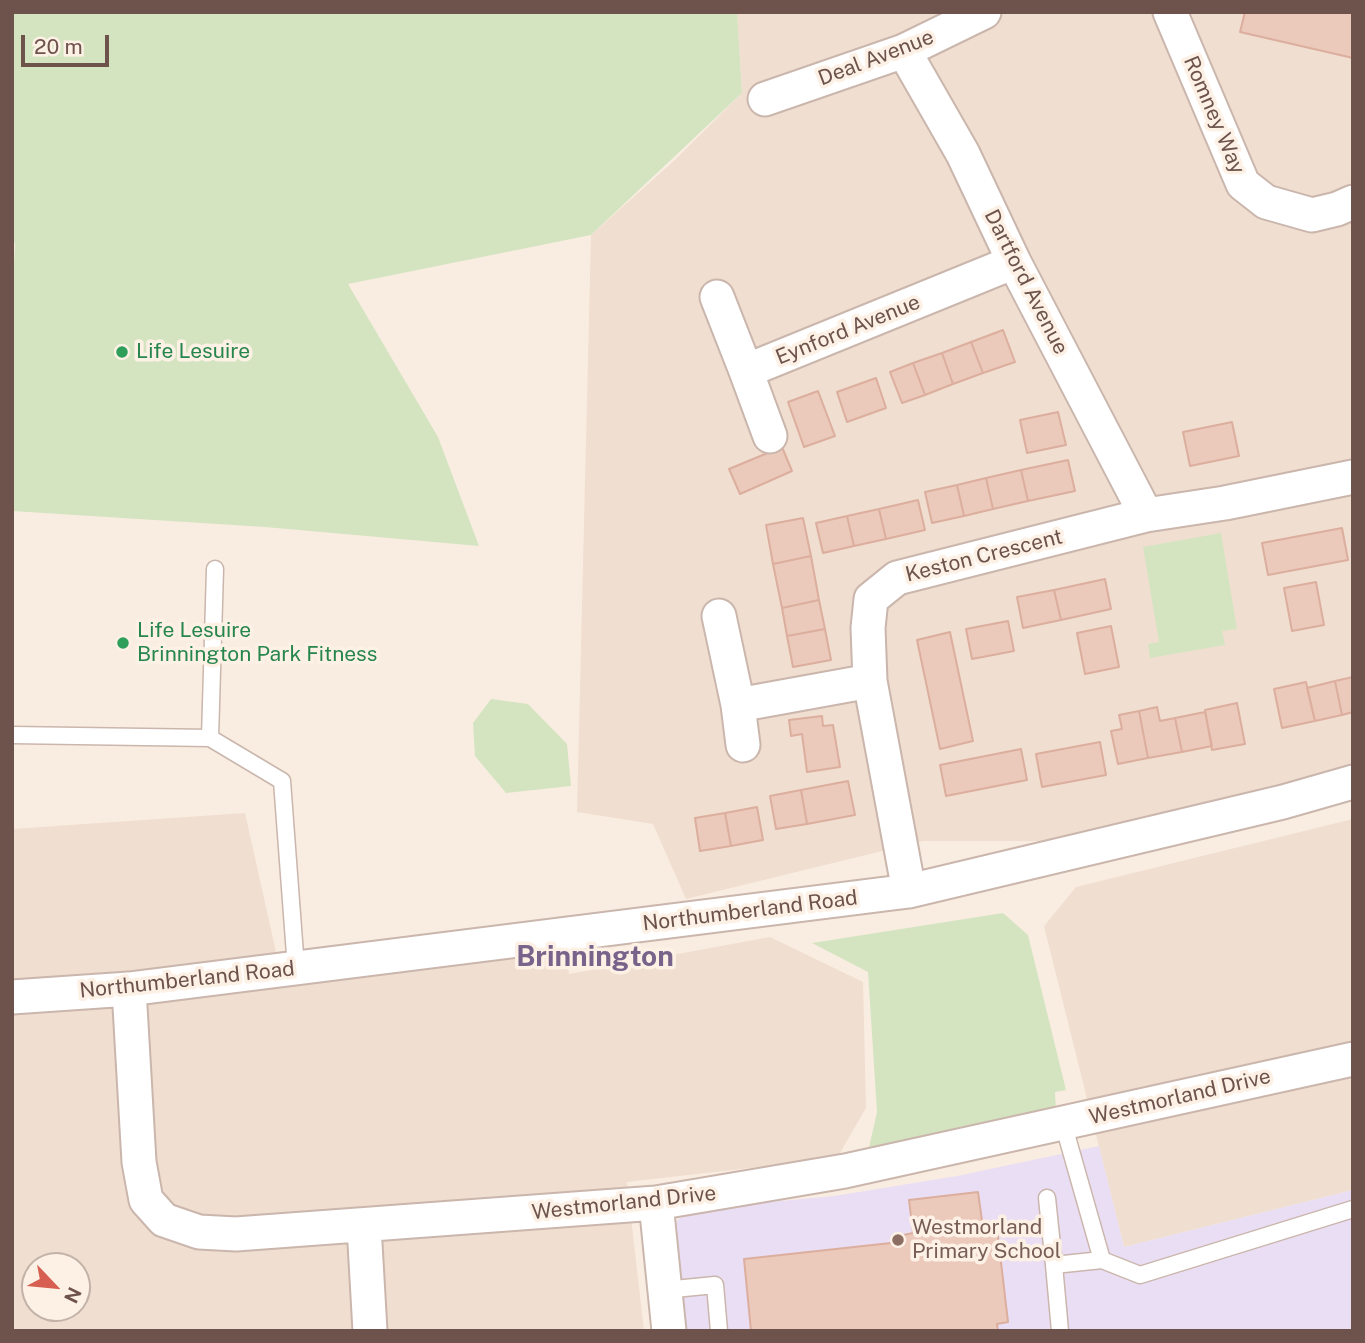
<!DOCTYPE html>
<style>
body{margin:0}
#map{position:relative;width:1365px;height:1343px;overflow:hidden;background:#f9ede1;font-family:"Public Sans",sans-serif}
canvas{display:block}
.frame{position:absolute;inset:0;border:14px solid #6d534b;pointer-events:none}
.north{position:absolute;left:21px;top:1252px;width:70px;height:70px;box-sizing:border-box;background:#fdf1e6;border:2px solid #c3b2a8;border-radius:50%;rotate:116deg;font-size:19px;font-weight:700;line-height:28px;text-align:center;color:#6d534b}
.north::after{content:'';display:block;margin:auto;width:24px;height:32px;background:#d75f51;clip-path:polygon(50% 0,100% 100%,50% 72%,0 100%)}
.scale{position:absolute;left:21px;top:35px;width:88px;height:32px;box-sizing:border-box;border:4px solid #6d534b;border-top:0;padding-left:9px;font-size:21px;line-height:24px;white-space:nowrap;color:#6d534b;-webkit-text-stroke:5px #fdf1e6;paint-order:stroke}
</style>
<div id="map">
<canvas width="1365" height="1343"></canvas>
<div class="frame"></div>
<div class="north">N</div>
<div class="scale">20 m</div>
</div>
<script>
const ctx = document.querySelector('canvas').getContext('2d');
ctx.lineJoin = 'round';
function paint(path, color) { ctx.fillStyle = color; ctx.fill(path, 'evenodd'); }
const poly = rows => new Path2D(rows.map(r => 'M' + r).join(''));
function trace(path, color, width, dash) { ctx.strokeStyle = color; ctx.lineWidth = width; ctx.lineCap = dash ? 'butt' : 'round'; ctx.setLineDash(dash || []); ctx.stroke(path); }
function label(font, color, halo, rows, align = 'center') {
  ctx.font = font + ' "Public Sans",sans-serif'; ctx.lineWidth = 7; ctx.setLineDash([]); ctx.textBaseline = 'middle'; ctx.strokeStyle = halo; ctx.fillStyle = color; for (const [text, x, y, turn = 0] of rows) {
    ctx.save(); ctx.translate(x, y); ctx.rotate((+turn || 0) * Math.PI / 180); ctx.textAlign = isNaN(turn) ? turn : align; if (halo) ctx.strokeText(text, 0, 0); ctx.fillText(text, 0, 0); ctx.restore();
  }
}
paint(poly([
 [737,12,1353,12,1353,764,1094,841,923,841,686,899,653,824,577,812,591,235,676,159,742,93],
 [245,813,276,952,560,918,569,974,770,937,863,982,866,1108,837,1158,627,1182,644,1331,12,1331,12,829],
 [35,1266,77,1266,77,1308,35,1308],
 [1353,819,1353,1190,1124,1247,1044,926,1076,887]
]), '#f0ded0');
paint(poly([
 [1099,1146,1124,1247,1353,1190,1353,1331,682,1331,673,1232,677,1221,685,1213,695,1209,834,1196,957,1176]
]), '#eadef5');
paint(poly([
 [12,12,737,12,742,93,591,235,348,284,438,437,479,546,265,527,12,511,12,311,15,243,12,242],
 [1221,533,1237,629,1222,631,1225,645,1150,658,1148,644,1159,642,1143,547],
 [491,699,528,704,567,744,571,786,506,793,475,756,473,723],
 [1003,913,1028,935,1066,1090,1055,1092,1056,1112,868,1152,877,1112,868,972,812,943]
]), '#d4e4c1');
const building = poly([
 [1245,12,1353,12,1353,58,1240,32,1245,12],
 [1003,330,1015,362,983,373,971,342,1003,330],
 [971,342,983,373,953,384,942,353,971,342],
 [942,353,953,384,925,395,913,363,942,353],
 [913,363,925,395,902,403,890,372,913,363],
 [876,378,886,408,847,422,837,392,876,378],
 [818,391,835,436,804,447,788,402,818,391],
 [1058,412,1066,445,1027,453,1020,420,1058,412],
 [1232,422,1239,456,1190,466,1183,432,1232,422],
 [782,447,792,471,740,494,729,469,782,447],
 [1068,460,1075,491,1028,501,1021,470,1068,460],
 [1021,470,1028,501,993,509,986,478,1021,470],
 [986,478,993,509,964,516,957,485,986,478],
 [957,485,964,516,932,523,925,492,957,485],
 [918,500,925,530,886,539,879,509,918,500],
 [879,509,886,539,854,546,847,516,879,509],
 [847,516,854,546,823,553,816,523,847,516],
 [803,518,811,556,773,564,766,525,803,518],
 [1342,528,1348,560,1268,575,1262,543,1342,528],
 [811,556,819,600,782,608,773,564,811,556],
 [1105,579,1111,609,1061,620,1054,590,1105,579],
 [1316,582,1324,625,1292,631,1284,588,1316,582],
 [1054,590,1061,620,1023,628,1017,597,1054,590],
 [819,600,825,629,787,636,782,608,819,600],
 [1008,621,1014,651,972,659,966,629,1008,621],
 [1111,626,1119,667,1085,674,1077,633,1111,626],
 [825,629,831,660,793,667,787,636,825,629],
 [950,632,973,741,940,749,917,640,950,632],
 [1353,677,1353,712,1342,715,1335,681,1353,677],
 [1335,681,1342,715,1315,721,1307,688,1335,681],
 [1306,682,1315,721,1282,728,1274,689,1306,682],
 [1237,703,1245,744,1212,750,1205,710,1237,703],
 [1157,707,1160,721,1175,718,1182,752,1148,758,1139,711,1157,707],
 [1139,711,1148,758,1118,764,1111,731,1122,729,1119,715,1139,711],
 [1205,712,1212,746,1182,752,1175,718,1205,712],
 [822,716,823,726,833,725,840,767,807,772,802,734,791,736,789,720,822,716],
 [1100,742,1106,775,1042,787,1036,754,1100,742],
 [1021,749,1027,780,946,796,940,765,1021,749],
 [848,781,855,815,807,824,801,790,848,781],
 [801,790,807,824,776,829,770,796,801,790],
 [757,807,763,840,731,846,725,813,757,807],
 [725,813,731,846,700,851,695,818,725,813],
 [978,1192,983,1228,997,1228,1008,1322,997,1324,998,1331,751,1331,744,1259,900,1242,899,1236,913,1233,909,1200,978,1192]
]);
paint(building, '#ebc9bb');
trace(building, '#dcae9e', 2);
const lane = poly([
 [215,569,210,738,282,781,296,968],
 [12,735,210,738],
 [1047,1198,1054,1265],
 [1102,1260,1140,1275,1353,1209],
 [664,1290,715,1285,719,1331],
 [1060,1331,1054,1265,1102,1260,1063,1123]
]);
const street = poly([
 [1170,12,1243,184,1266,202,1312,215,1337,209,1353,202],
 [904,51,963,154,1014,262,1146,515],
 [765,99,904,51,984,12],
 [717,297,746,371],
 [770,436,746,371,1014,262],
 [719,616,738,705,743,745],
 [738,705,870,681],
 [909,891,870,681,868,628,871,599,897,578,1146,515,1225,503,1353,477],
 [129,989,139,1162,146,1200,164,1220,199,1232,236,1234,656,1203,845,1171,1353,1059],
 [12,997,129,989,909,891,1283,802,1353,782],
 [656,1203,669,1331],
 [364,1226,370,1331]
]);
trace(lane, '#cab6ac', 19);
trace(street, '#cab6ac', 37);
trace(lane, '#fff', 16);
trace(street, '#fff', 33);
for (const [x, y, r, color] of [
 [122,352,7,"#2e9e5b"],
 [123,643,7,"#2e9e5b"],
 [898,1240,7,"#8d6e63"]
]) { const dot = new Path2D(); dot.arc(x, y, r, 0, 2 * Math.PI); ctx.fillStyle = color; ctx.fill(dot); trace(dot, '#fdf1e6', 2.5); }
label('21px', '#6d534b', '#fdf1e6', [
 ["Deal Avenue",876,58,-21],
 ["Romney Way",1214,115,67],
 ["Dartford Avenue",1026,282,63],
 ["Eynford Avenue",848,330,-22],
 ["Keston Crescent",984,556,-14],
 ["Northumberland Road",750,911,-7],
 ["Northumberland Road",187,980,-6],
 ["Westmorland Drive",1180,1097,-13],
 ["Westmorland Drive",624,1203,-6]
]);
label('21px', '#27864d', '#fdf1e6', [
 ["Life Lesuire",136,352],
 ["Life Lesuire",137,631],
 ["Brinnington Park Fitness",137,655]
], 'left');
label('21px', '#785e54', '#fdf1e6', [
 ["Westmorland",912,1228],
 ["Primary School",912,1252]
], 'left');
label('bold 28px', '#78638a', '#fdf1e6', [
 ["Brinnington",595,957]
]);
</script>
